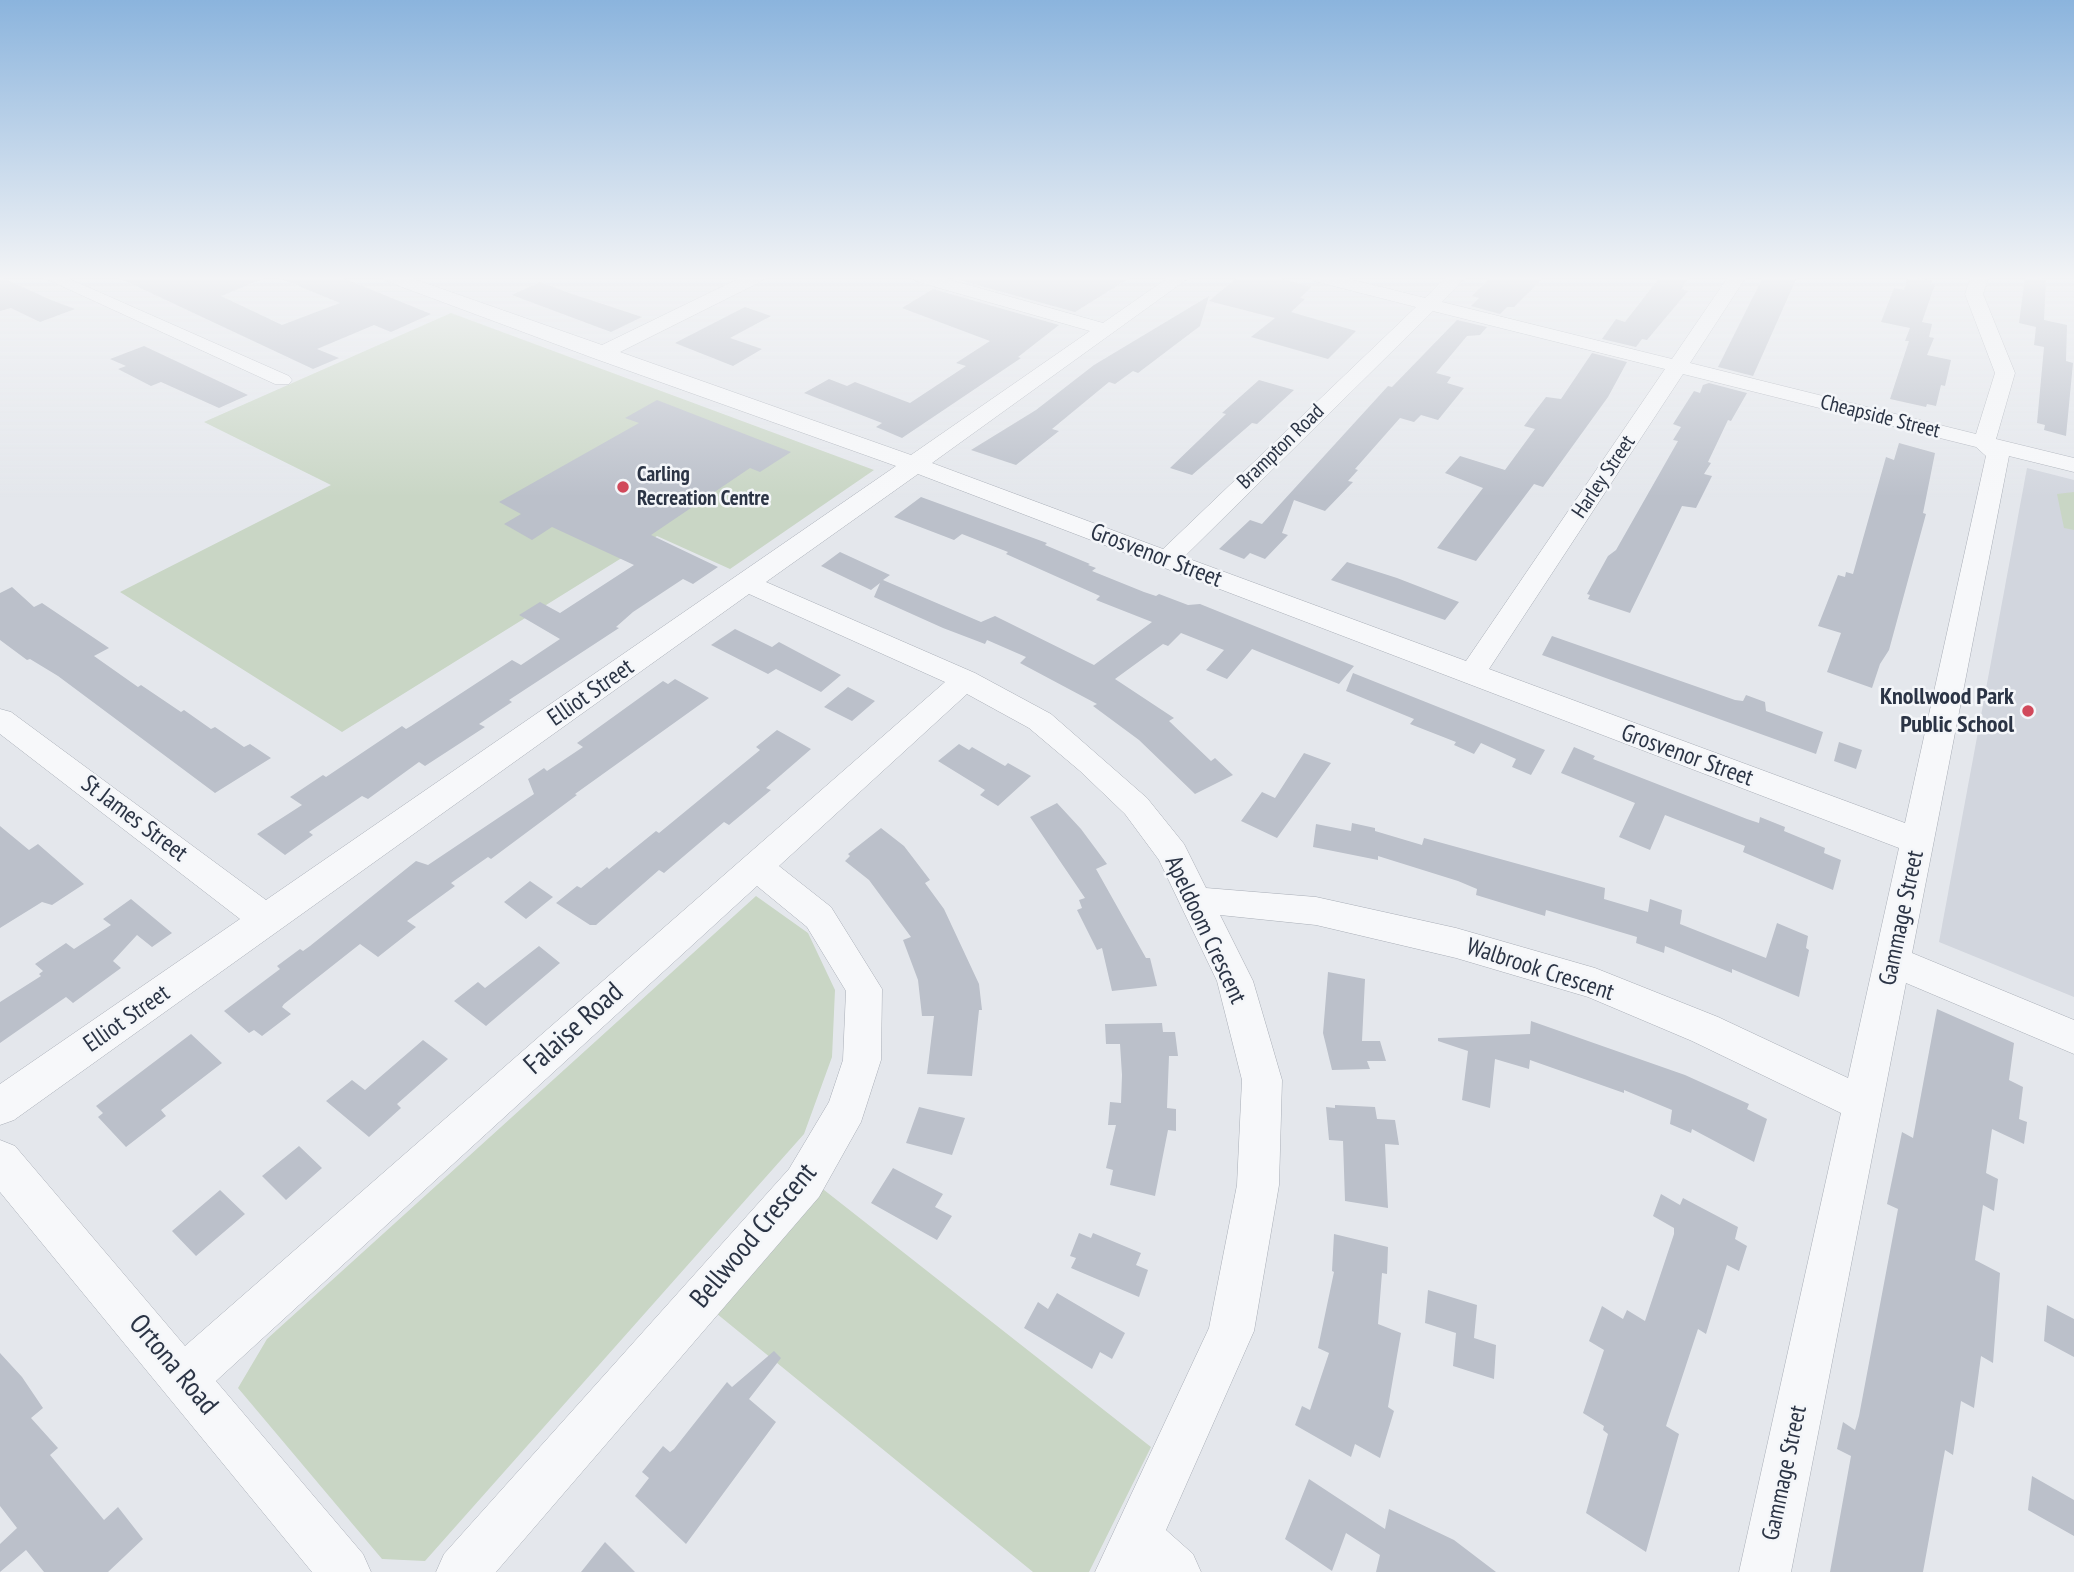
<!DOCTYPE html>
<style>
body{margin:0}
canvas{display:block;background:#e4e7ec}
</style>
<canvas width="2074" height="1572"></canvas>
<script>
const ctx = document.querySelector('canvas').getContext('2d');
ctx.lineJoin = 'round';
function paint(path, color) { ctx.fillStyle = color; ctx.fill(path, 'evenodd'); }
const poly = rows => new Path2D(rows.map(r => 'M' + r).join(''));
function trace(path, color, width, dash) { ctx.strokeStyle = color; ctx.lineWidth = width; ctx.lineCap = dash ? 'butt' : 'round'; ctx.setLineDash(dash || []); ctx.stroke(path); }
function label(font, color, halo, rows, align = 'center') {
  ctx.font = font + ' "PT Sans Narrow",sans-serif'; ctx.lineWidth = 5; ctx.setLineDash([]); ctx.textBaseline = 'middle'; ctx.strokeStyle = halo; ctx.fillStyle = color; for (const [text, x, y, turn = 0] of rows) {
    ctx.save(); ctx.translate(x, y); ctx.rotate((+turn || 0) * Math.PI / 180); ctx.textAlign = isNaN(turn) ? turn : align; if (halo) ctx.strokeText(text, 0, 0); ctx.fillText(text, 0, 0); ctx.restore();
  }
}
paint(poly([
 [2027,468,2074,480,2074,997,1939,942]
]), '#d2d6de');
paint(poly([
 [451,313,874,470,730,569,657,536,342,732,120,592,331,485,204,422],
 [2074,492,2074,530,2064,528,2057,494],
 [756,896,808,933,835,990,832,1057,804,1134,425,1561,382,1559,238,1388,267,1339],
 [819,1186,1151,1447,1089,1572,1033,1572,711,1309]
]), '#c9d6c5');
paint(poly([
 [0,277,51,300,75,309,40,322,11,308,0,311],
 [117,277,267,277,221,296,282,325,340,303,277,277,340,277,431,314,391,332,374,325,317,349,339,358,313,369],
 [1131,277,1075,312,952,278,953,277],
 [1238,277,1276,277,1311,287,1300,298,1305,299,1291,312,1356,331,1328,359,1251,337,1275,318,1209,301],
 [1491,277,1544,277,1514,307,1507,307,1500,314,1471,306,1479,298,1472,296],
 [1660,277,1690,277,1681,289,1688,291,1647,340,1642,339,1636,347,1602,339,1616,319,1625,322],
 [1763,277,1797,277,1753,376,1718,367],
 [1908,277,1932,280,1931,284,1935,284,1922,322,1932,324,1929,337,1934,338,1927,355,1951,360,1945,386,1941,385,1936,406,1927,404,1926,407,1890,399,1909,341,1905,341,1910,328,1881,322,1894,288,1904,290],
 [2025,277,2046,279,2044,320,2067,325,2066,361,2073,363,2066,436,2044,430,2045,425,2037,423,2044,347,2034,345,2036,327,2019,323],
 [540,282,569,293,642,317,611,332,512,295],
 [933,289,1059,325,1018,357,1021,358,902,438,876,427,882,423,804,393,829,379,847,386,855,382,910,403,966,366,956,363,990,341,902,308],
 [1209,296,1200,326,1138,373,1133,371,1115,384,1109,382,1052,429,1059,431,1016,465,971,450,1036,410,1094,365],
 [745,307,771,316,730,338,762,349,733,366,675,343],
 [1457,320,1487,327,1480,335,1467,336,1436,373,1451,377,1447,383,1464,388,1438,420,1421,415,1414,422,1400,418,1355,469,1358,470,1348,481,1353,482,1325,511,1294,500,1282,533,1288,535,1265,559,1250,553,1244,559,1219,549,1250,520,1262,524,1388,386,1392,387],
 [144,346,248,395,219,408,161,382,151,386,118,369,126,366,110,359],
 [1592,353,1627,362,1608,397,1543,487,1534,484,1476,561,1437,548,1483,488,1445,473,1460,456,1505,470,1535,429,1524,426,1536,410,1546,397,1561,399],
 [1259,380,1294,390,1257,424,1252,423,1192,475,1170,468,1226,414,1222,413],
 [1709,383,1747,393,1731,421,1728,420,1708,462,1711,463,1704,474,1712,476,1696,508,1682,506,1630,613,1588,599,1590,595,1587,594,1608,556,1616,550,1678,441,1673,440,1681,427,1673,424,1694,391,1700,393,1703,385],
 [657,400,791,452,760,472,750,468,651,535,718,567,693,584,683,579,633,612,616,627,619,628,509,700,512,702,479,724,485,727,425,766,419,762,368,799,362,796,309,832,313,835,285,855,257,834,302,805,290,797,323,775,326,777,402,726,406,729,411,726,512,660,521,665,560,639,519,615,540,602,560,613,634,565,552,527,532,540,504,524,521,514,499,502,639,423,625,418],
 [1899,443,1935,453,1923,513,1926,514,1889,650,1880,664,1872,688,1827,672,1841,633,1818,626,1838,575,1845,577,1846,572,1853,574,1886,457,1894,460],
 [921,497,1047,543,1045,545,1090,564,1088,565,1096,568,1092,571,1144,592,1156,596,1159,594,1188,605,1200,604,1354,666,1339,684,1252,649,1227,679,1206,670,1224,650,1181,633,1168,646,1163,644,1115,679,1174,718,1169,721,1211,761,1215,758,1233,775,1195,794,1139,740,1093,706,1097,704,1020,663,1026,657,987,640,985,644,943,628,874,597,880,583,871,590,821,566,840,552,890,575,883,580,981,622,995,616,1094,665,1152,622,1096,600,1100,596,1006,554,1008,552,962,534,954,540,894,517],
 [1347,562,1397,578,1459,602,1445,620,1331,580],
 [12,587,34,607,42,603,109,648,94,656,138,687,141,685,181,712,184,710,211,729,215,727,244,747,250,744,271,758,215,793,58,676,30,659,27,660,0,640,0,593],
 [735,629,772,647,779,642,841,675,821,692,776,669,768,674,711,645],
 [1552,636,1735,700,1743,701,1746,695,1765,702,1766,711,1823,732,1816,754,1542,655],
 [1353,673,1486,726,1545,750,1531,775,1512,767,1516,759,1481,743,1474,754,1454,745,1456,742,1410,724,1414,719,1346,691],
 [675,679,709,698,575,794,577,795,491,859,488,857,451,883,455,886,407,921,416,927,378,957,360,944,284,1004,282,1007,291,1014,262,1036,254,1030,249,1033,224,1011,280,969,277,966,300,949,303,951,310,946,416,861,428,865,534,794,528,779,544,768,547,771,583,747,577,743,663,681,668,684],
 [848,687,875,701,852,721,824,707],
 [777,730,811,749,766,788,771,790,729,825,724,822,664,873,659,870,596,925,590,925,556,903,577,886,581,888,607,867,609,869,656,831,659,833,760,750,756,747],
 [1839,742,1862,750,1856,769,1834,761],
 [959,744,969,750,972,747,1005,766,1008,763,1031,776,998,806,980,795,985,790,938,761],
 [1574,747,1595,756,1593,759,1747,819,1759,823,1760,817,1785,827,1784,831,1825,848,1824,853,1841,860,1833,890,1743,852,1745,846,1665,815,1650,850,1619,837,1635,803,1561,773],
 [1304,753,1331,763,1277,838,1241,821,1262,792,1275,798],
 [1057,803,1081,829,1107,864,1096,869,1146,958,1150,958,1157,986,1112,991,1102,948,1097,950,1077,910,1082,908,1079,900,1085,898,1030,817],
 [1352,823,1375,828,1375,831,1422,845,1424,838,1580,881,1605,888,1604,899,1648,912,1650,899,1682,910,1680,924,1766,958,1777,923,1808,936,1806,948,1809,950,1799,997,1732,969,1732,973,1665,946,1664,953,1636,943,1637,937,1546,910,1545,916,1476,895,1477,889,1458,881,1378,856,1378,860,1313,847,1316,824,1351,831],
 [0,826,29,850,38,844,84,884,52,905,42,902,0,928],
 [881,828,904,846,930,880,925,883,944,909,979,984,982,1010,979,1010,972,1076,927,1074,934,1016,922,1016,918,980,903,940,911,937,869,880,845,861,850,856,848,854],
 [530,881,553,897,526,919,504,902],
 [131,899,172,933,152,947,137,935,113,961,121,968,73,1003,66,997,0,1043,0,1002,41,976,39,974,43,971,35,964,66,943,74,949,111,925,103,919],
 [539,946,560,963,486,1026,454,1001,478,982,485,988],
 [1328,972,1365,979,1362,1041,1380,1041,1386,1061,1367,1061,1370,1069,1332,1070,1323,1033],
 [1937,1009,2014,1043,2009,1080,2023,1087,2019,1119,2027,1122,2024,1144,1992,1129,1986,1173,1998,1179,1994,1211,1983,1205,1975,1260,2000,1273,1993,1363,1981,1356,1974,1408,1961,1401,1953,1455,1945,1450,1923,1572,1830,1572,1851,1456,1837,1449,1843,1422,1855,1430,1859,1416,1898,1209,1887,1204,1902,1132,1913,1138],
 [1531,1021,1685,1075,1749,1104,1747,1109,1767,1119,1754,1162,1692,1129,1691,1133,1670,1124,1672,1110,1624,1090,1624,1093,1530,1060,1529,1069,1495,1059,1490,1108,1462,1100,1468,1051,1438,1041,1438,1038,1530,1034],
 [1162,1023,1163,1032,1175,1032,1178,1056,1169,1056,1167,1108,1176,1109,1176,1131,1168,1130,1155,1196,1110,1185,1113,1170,1106,1168,1116,1125,1108,1125,1110,1102,1121,1103,1122,1075,1120,1044,1106,1044,1105,1024],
 [191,1034,222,1063,161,1110,166,1116,126,1147,98,1117,103,1113,96,1106],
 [423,1040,448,1059,397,1104,401,1108,369,1137,326,1101,352,1080,365,1090],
 [1335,1105,1375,1107,1377,1119,1395,1120,1399,1145,1385,1144,1388,1208,1345,1201,1343,1141,1329,1140,1326,1107,1335,1108],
 [919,1107,965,1118,952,1155,906,1143],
 [299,1146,322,1168,286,1200,262,1176],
 [893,1168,943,1194,935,1207,952,1216,937,1240,871,1203],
 [220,1190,245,1214,196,1256,172,1231],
 [1661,1194,1680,1205,1683,1198,1738,1227,1735,1239,1747,1246,1739,1271,1727,1265,1706,1334,1698,1329,1666,1426,1679,1434,1646,1552,1586,1513,1608,1434,1603,1430,1604,1426,1583,1413,1604,1350,1589,1341,1602,1306,1623,1319,1627,1310,1645,1321,1674,1234,1674,1228,1653,1216],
 [1079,1233,1091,1238,1093,1233,1141,1253,1136,1265,1148,1270,1139,1297,1071,1268,1076,1258,1070,1256],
 [1334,1234,1388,1247,1387,1274,1382,1273,1378,1324,1401,1333,1388,1407,1394,1411,1380,1458,1355,1444,1351,1457,1295,1425,1302,1406,1310,1410,1329,1353,1318,1348,1334,1272,1332,1271],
 [1428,1290,1477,1305,1474,1338,1496,1345,1494,1379,1453,1366,1456,1333,1425,1323],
 [1057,1293,1125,1333,1112,1359,1100,1352,1092,1369,1024,1328,1038,1302,1048,1309],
 [2047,1305,2074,1319,2074,1357,2044,1341],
 [774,1351,781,1358,749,1399,776,1422,686,1544,635,1496,649,1478,642,1472,663,1446,670,1452,674,1449,727,1382,732,1387],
 [0,1353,22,1377,43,1408,31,1418,58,1448,50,1455,104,1520,118,1507,143,1539,108,1572,44,1572,26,1550,0,1572,0,1544,17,1528,0,1506],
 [2032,1476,2074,1500,2074,1536,2028,1510],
 [1309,1479,1385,1529,1389,1509,1454,1540,1496,1572,1376,1572,1380,1555,1346,1533,1332,1571,1285,1539],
 [605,1542,635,1572,581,1572]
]), '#bbc0ca');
const minor = poly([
 [42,277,65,277,289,376,292,380,289,384,275,384,42,277],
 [383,277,408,277,602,345,742,277,765,277,762,281,620,352,911,455,1090,331,915,281,912,277,940,277,1103,323,1169,277,1190,277,932,463,1163,549,1416,307,1314,281,1311,277,1341,277,1425,298,1447,277,1466,277,1442,302,1672,359,1728,277,1746,277,1690,363,1976,434,1995,373,1965,294,1971,277,1989,277,1983,294,2015,373,1996,439,2074,458,2074,472,2009,456,1912,953,2074,1020,2074,1054,1906,983,1791,1572,1739,1572,1841,1113,1692,1041,1588,997,1456,958,1316,925,1220,915,1253,981,1282,1080,1279,1185,1254,1331,1166,1530,1193,1554,1201,1572,1095,1572,1209,1328,1237,1185,1242,1080,1217,981,1159,860,1125,814,1080,771,1029,728,967,694,779,866,831,907,882,989,881,1060,861,1122,819,1197,496,1572,436,1572,444,1554,789,1169,829,1102,843,1060,846,991,807,927,757,886,216,1381,363,1554,371,1572,312,1572,0,1192,0,1140,15,1146,185,1346,945,682,749,594,14,1120,0,1125,0,1084,240,919,0,734,0,709,11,712,266,900,896,466,593,358,386,281,383,277],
 [1433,311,1665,369,1466,661,1184,557,1433,311],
 [1683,374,1976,447,1986,456,1905,823,1489,669,1683,374],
 [918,474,1899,848,1848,1078,1718,1017,1595,968,1456,928,1316,897,1206,888,1184,844,1147,798,1051,714,975,673,766,582,918,474]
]);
trace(minor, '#a9aeb7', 1);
paint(minor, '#f7f8fa');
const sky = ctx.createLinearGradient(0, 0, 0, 497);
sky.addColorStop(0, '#8bb4dd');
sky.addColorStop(0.56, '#f3f4f6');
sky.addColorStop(1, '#f3f4f600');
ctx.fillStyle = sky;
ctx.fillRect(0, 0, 2074, 497);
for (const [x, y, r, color] of [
 [623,487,7,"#d1495b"],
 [2028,711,7,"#d1495b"]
]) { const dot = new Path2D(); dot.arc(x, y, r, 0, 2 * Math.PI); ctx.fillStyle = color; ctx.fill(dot); trace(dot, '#f4f6f9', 2.5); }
label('21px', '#2b3445', '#f4f6f9', [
 ["Cheapside Street",1880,417,14],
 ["Brampton Road",1281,447,-44],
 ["Harley Street",1604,477,-56]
]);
label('bold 21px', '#2b3445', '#f4f6f9', [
 ["Carling",637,475],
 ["Recreation Centre",637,499]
], 'left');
label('24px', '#2b3445', '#f4f6f9', [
 ["Grosvenor Street",1156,556,21],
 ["Elliot Street",591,693,-35],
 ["Grosvenor Street",1687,756,20],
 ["St James Street",134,819,37],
 ["Gammage Street",1902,918,-78],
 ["Apeldoom Crescent",1205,930,65],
 ["Walbrook Crescent",1540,970,18],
 ["Elliot Street",127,1019,-35],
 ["Gammage Street",1785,1473,-78]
]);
label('bold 24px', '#2b3445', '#f4f6f9', [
 ["Knollwood Park",2014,697],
 ["Public School",2014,725]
], 'right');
label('28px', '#2b3445', '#f4f6f9', [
 ["Falaise Road",574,1029,-42],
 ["Bellwood Crescent",754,1236,-50],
 ["Ortona Road",173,1365,50]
]);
</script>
